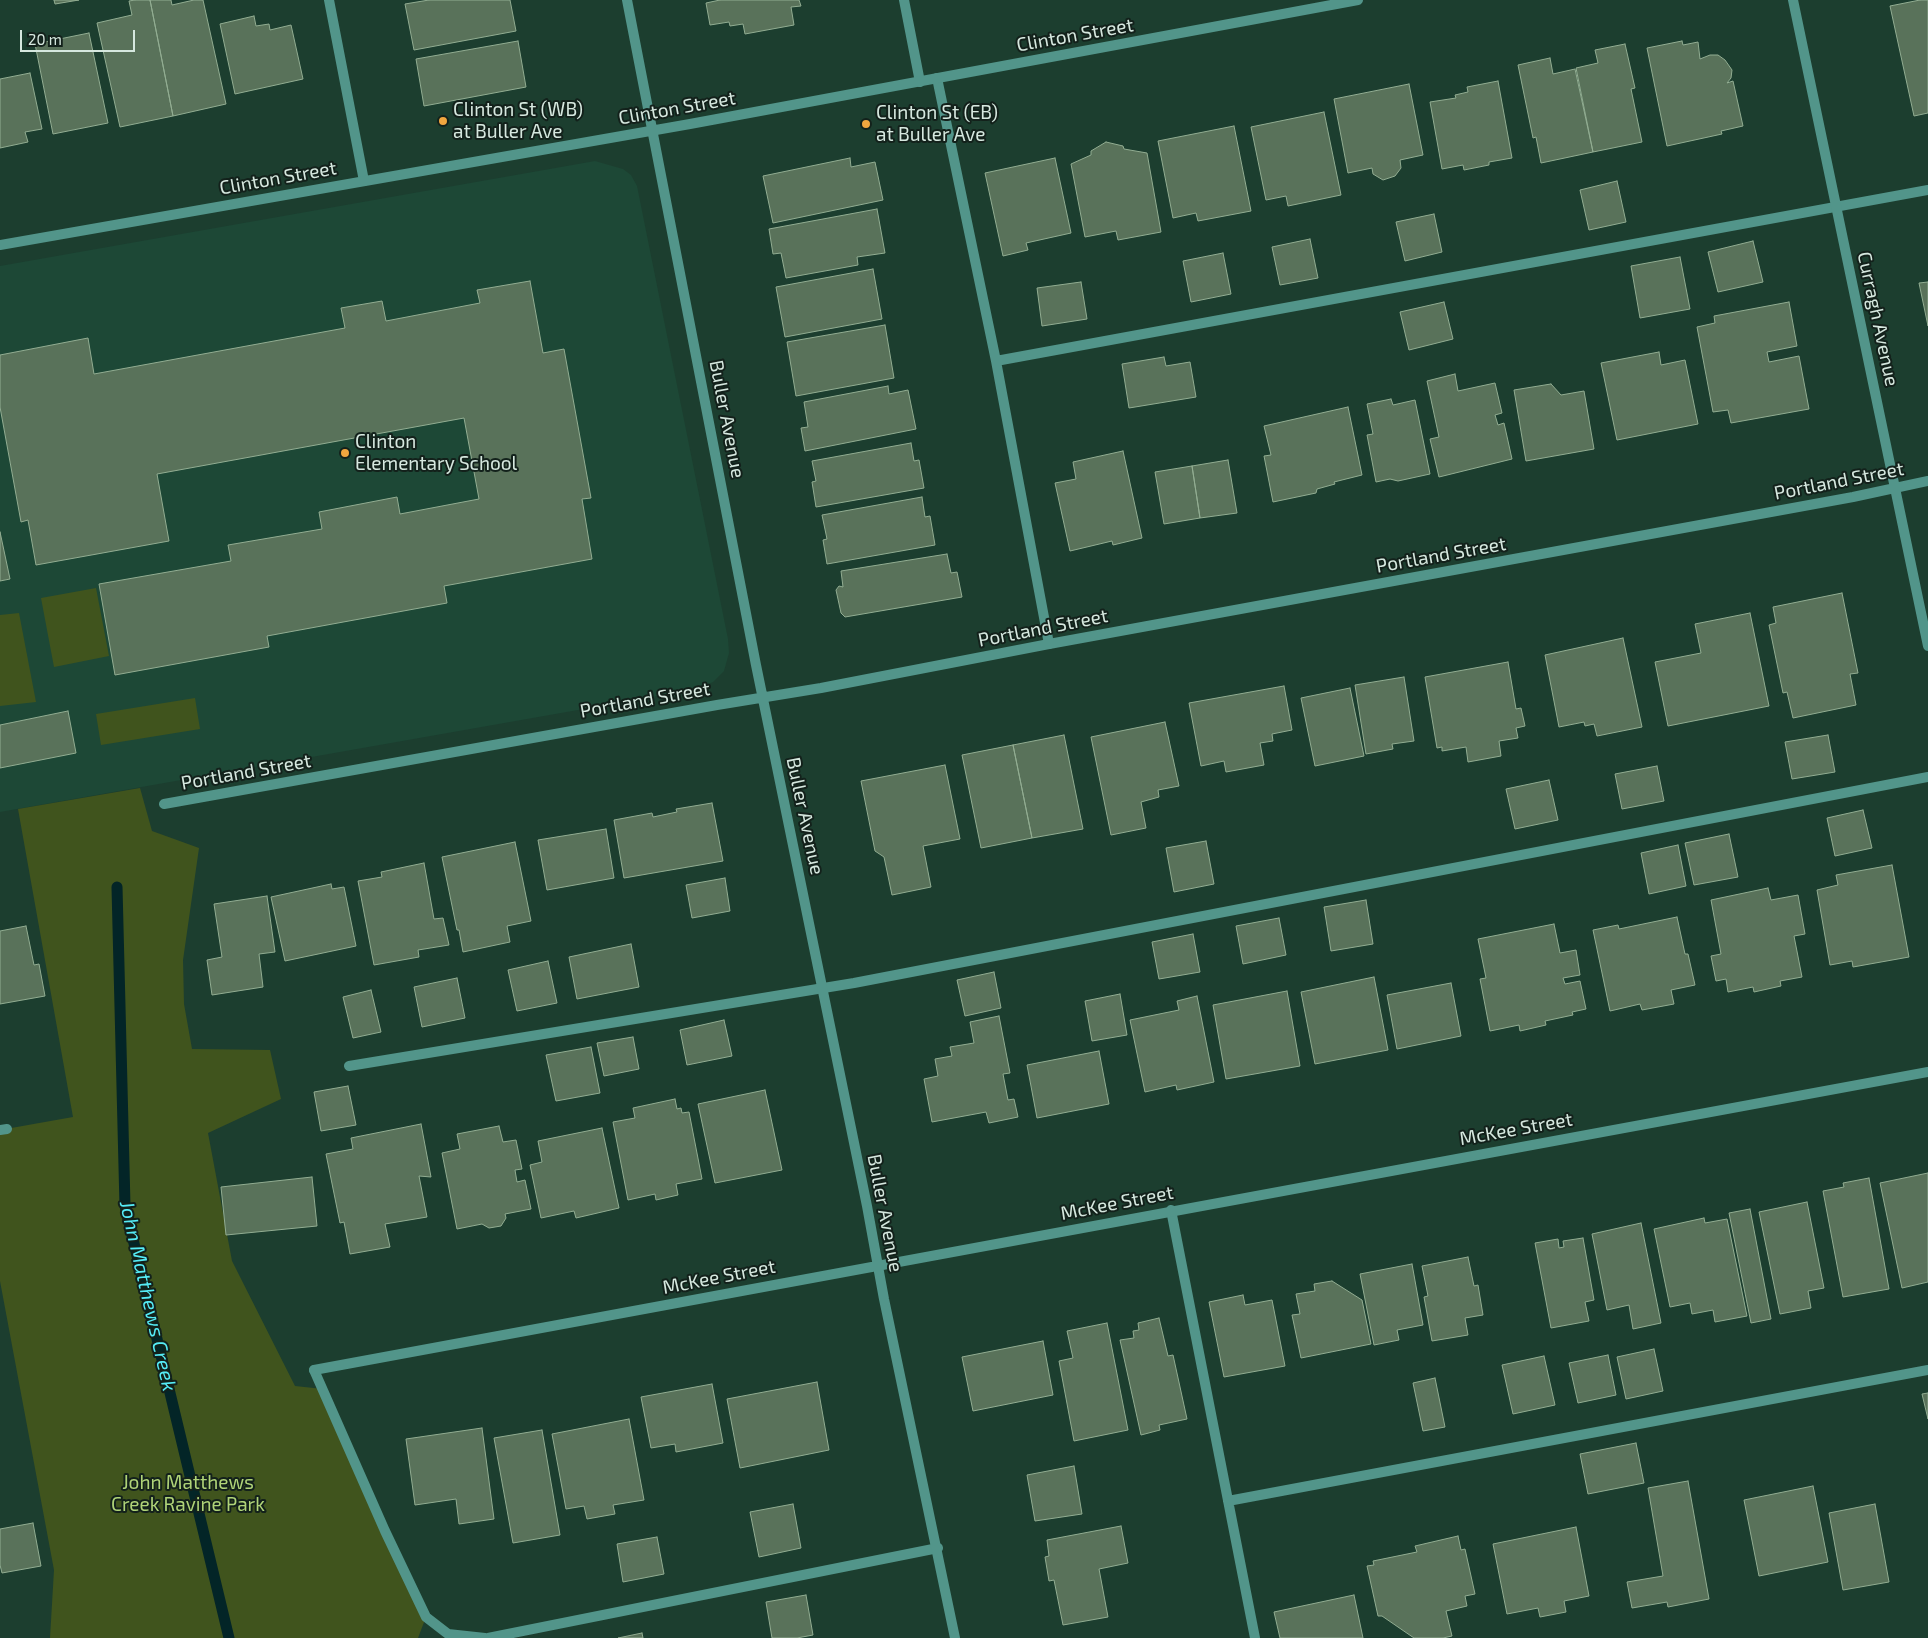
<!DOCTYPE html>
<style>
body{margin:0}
#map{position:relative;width:1928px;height:1638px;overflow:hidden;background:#1c3e2f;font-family:"Exo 2",sans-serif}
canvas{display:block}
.scale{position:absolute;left:20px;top:30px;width:115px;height:22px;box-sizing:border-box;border:2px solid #d6e8df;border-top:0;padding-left:6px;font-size:15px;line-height:18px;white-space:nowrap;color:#d6e8df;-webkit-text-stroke:4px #13211b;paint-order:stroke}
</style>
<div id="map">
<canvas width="1928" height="1638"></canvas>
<div class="scale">20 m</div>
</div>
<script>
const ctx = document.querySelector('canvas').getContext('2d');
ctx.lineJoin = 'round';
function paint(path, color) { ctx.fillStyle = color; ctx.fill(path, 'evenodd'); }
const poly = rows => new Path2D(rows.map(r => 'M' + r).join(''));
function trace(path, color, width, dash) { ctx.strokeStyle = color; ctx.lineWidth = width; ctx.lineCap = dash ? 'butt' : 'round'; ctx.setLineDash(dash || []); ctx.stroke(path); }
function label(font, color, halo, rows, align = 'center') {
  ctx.font = font + ' "Exo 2",sans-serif'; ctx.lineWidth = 4; ctx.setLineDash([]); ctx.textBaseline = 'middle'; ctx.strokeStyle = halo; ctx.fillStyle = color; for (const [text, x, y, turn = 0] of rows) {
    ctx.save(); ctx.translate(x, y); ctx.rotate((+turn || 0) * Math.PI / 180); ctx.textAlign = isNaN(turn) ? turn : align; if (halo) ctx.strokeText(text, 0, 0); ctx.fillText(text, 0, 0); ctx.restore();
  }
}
paint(poly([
 [595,161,623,169,631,175,637,186,728,639,729,653,724,671,713,682,697,689,0,812,0,266]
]), '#1d4836');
paint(poly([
 [96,588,109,656,54,667,41,598],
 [19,613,36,702,0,706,0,615],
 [195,698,200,729,101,745,96,714],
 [140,788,152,831,199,848,183,960,184,1004,192,1049,270,1050,281,1099,208,1133,232,1261,295,1386,323,1389,426,1617,418,1638,50,1638,54,1570,0,1281,0,1130,73,1117,18,809]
]), '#40541d');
trace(poly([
 [117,887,125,1206,229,1638]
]), '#032527', 11);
const building = poly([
 [54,0,79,0,55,4,54,0],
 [135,0,150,0,173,116,120,127,97,23,132,15,129,1,135,0],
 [150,0,171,0,172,5,194,0,203,0,226,104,173,116,150,0],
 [429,0,510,0,516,31,414,50,405,4,429,0],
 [720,0,799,0,801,6,791,7,794,25,745,34,743,24,730,26,729,22,710,25,706,3,720,0],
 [1920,0,1928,0,1928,113,1914,116,1890,6,1920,0],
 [254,16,256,26,269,24,270,30,291,25,303,79,235,94,220,24,254,16],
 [89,33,108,123,53,134,35,44,89,33],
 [518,41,526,87,424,106,416,59,518,41],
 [1682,41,1683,45,1698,42,1700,59,1710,55,1718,55,1725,60,1732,70,1731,78,1727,83,1733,81,1743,126,1721,131,1722,134,1667,146,1647,48,1682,41],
 [1625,44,1635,88,1631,89,1642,142,1593,152,1576,68,1598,63,1595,50,1625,44],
 [1550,58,1553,74,1575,69,1593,152,1541,163,1536,137,1533,138,1518,65,1550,58],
 [30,73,42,129,25,132,28,142,0,148,0,79,30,73],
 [1498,81,1512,158,1489,162,1489,165,1464,170,1463,165,1442,169,1430,102,1456,98,1455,95,1468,92,1467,87,1498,81],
 [1409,84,1423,155,1400,160,1401,168,1395,176,1383,180,1373,174,1372,168,1348,173,1334,99,1409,84],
 [1324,112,1341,195,1288,206,1286,196,1266,200,1251,127,1324,112],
 [1234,126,1251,211,1198,221,1196,213,1173,218,1158,141,1234,126],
 [1106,142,1123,146,1124,149,1147,153,1161,232,1118,240,1116,231,1085,237,1071,164,1091,155,1091,151,1106,142],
 [850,158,851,167,875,162,883,200,773,223,763,176,850,158],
 [1055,158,1071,233,1026,243,1028,250,1003,256,985,173,1055,158],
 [1617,181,1626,222,1589,230,1580,190,1617,181],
 [877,209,885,253,857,257,858,265,786,278,781,253,773,254,769,229,877,209],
 [1434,214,1442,252,1405,261,1396,222,1434,214],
 [1310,239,1318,278,1280,285,1272,247,1310,239],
 [1753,241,1763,282,1718,292,1708,252,1753,241],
 [1223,253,1231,294,1191,302,1183,261,1223,253],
 [1680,257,1690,309,1640,318,1631,266,1680,257],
 [873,269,882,319,785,337,776,287,873,269],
 [530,281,543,353,564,349,591,498,582,499,592,559,444,586,447,603,267,636,269,647,115,675,99,584,231,561,228,545,322,529,319,512,397,497,400,514,479,499,464,418,157,474,169,541,36,565,28,520,21,522,0,407,0,355,88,338,94,374,345,328,341,308,382,301,386,321,480,303,477,290,530,281],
 [1081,282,1087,319,1042,326,1037,288,1081,282],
 [1928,282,1928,326,1919,283,1928,282],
 [1444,302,1453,339,1409,350,1400,312,1444,302],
 [1789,302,1797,346,1767,352,1769,362,1799,356,1809,409,1731,423,1728,410,1713,412,1697,327,1715,323,1714,316,1789,302],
 [885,325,894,378,796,396,787,342,885,325],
 [1659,352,1661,365,1685,360,1698,424,1617,440,1601,363,1659,352],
 [1164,357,1166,366,1190,362,1196,397,1129,408,1122,364,1164,357],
 [1455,374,1458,391,1495,383,1502,413,1495,415,1498,425,1504,423,1512,459,1439,477,1430,439,1439,437,1427,381,1455,374],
 [1551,384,1561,395,1584,391,1594,449,1526,461,1514,390,1551,384],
 [888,386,889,394,908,390,916,429,805,451,801,428,808,427,804,402,888,386],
 [1391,399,1393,405,1415,400,1430,474,1398,481,1390,479,1376,482,1367,435,1373,434,1367,404,1391,399],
 [1348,407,1362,475,1334,482,1335,484,1317,489,1316,493,1273,502,1264,456,1271,455,1264,426,1348,407],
 [911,443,914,461,919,460,924,488,816,507,812,482,816,481,812,461,911,443],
 [1123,451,1142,538,1113,545,1112,541,1070,551,1055,483,1076,479,1073,462,1123,451],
 [1228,460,1237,513,1200,518,1192,466,1228,460],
 [1192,466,1200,518,1164,524,1155,472,1192,466],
 [922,497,925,517,930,516,935,545,827,564,823,540,827,539,822,515,922,497],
 [0,532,10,579,0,581,0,532],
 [947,554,951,573,957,572,962,597,845,617,841,613,836,590,839,586,843,587,841,571,947,554],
 [1842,593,1858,673,1850,674,1856,705,1793,718,1787,692,1783,693,1769,625,1776,623,1773,607,1842,593],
 [1750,613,1769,706,1668,726,1655,662,1701,653,1695,624,1750,613],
 [1623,638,1642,727,1597,736,1594,724,1585,726,1584,722,1559,727,1545,655,1623,638],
 [1508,662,1516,709,1521,708,1525,726,1516,728,1518,738,1499,741,1501,756,1468,762,1466,747,1442,751,1442,747,1437,748,1425,677,1508,662],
 [1404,677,1414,741,1392,744,1393,749,1366,754,1355,685,1404,677],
 [1284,686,1292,730,1272,734,1273,741,1260,743,1264,765,1226,772,1224,761,1201,766,1189,703,1284,686],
 [1350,688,1364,756,1315,766,1301,698,1350,688],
 [68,711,76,753,0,768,0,725,68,711],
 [1165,722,1179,786,1158,790,1159,797,1141,802,1146,828,1111,835,1091,737,1165,722],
 [1064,735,1083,829,1032,838,1013,745,1064,735],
 [1828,735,1835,772,1792,779,1785,742,1828,735],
 [1013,745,1032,838,981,848,962,755,1013,745],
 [945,765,960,839,923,846,931,887,892,895,884,857,875,851,861,781,945,765],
 [1657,766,1664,801,1622,809,1615,774,1657,766],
 [1549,780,1558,820,1515,829,1506,789,1549,780],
 [712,803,723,861,624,878,614,820,652,813,653,817,677,812,676,809,712,803],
 [1863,810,1872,848,1835,856,1827,818,1863,810],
 [606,829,614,878,547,890,538,840,606,829],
 [1729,834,1738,877,1694,885,1685,843,1729,834],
 [1206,841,1214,884,1174,892,1166,848,1206,841],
 [515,842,531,921,507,926,510,942,463,952,459,930,457,930,442,857,515,842],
 [1678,845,1686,886,1649,894,1641,853,1678,845],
 [424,863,434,919,443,918,449,945,418,950,419,957,374,965,358,881,382,877,381,872,424,863],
 [1892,865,1909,957,1853,967,1852,961,1830,965,1817,890,1838,885,1836,875,1892,865],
 [725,878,730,911,692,918,686,885,725,878],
 [331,884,332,889,344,887,356,946,285,961,271,897,331,884],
 [1768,888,1771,900,1798,895,1805,934,1794,936,1802,977,1780,981,1781,986,1754,992,1753,987,1728,992,1726,979,1716,981,1711,956,1721,954,1711,900,1768,888],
 [267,896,275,952,259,954,263,987,212,995,207,960,222,957,214,904,267,896],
 [1366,900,1373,944,1331,951,1324,907,1366,900],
 [1677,917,1685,954,1688,954,1695,985,1671,990,1674,1004,1642,1010,1640,1004,1610,1011,1593,930,1618,925,1619,929,1677,917],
 [1279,918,1286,955,1243,964,1236,926,1279,918],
 [1554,924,1560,953,1576,950,1580,975,1563,978,1565,984,1580,981,1586,1009,1572,1012,1573,1015,1545,1021,1546,1025,1520,1031,1519,1025,1490,1031,1480,979,1486,978,1478,939,1554,924],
 [26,926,34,965,39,964,45,996,0,1004,0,931,26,926],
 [1193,934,1200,972,1159,979,1152,942,1193,934],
 [631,944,639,987,577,999,569,957,631,944],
 [548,961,557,1003,517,1011,508,970,548,961],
 [994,972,1001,1008,965,1016,957,980,994,972],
 [1374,977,1388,1050,1315,1064,1301,992,1374,977],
 [457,978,465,1018,422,1027,414,987,457,978],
 [1451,983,1461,1036,1397,1049,1387,995,1451,983],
 [371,990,381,1032,353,1038,343,997,371,990],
 [1287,991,1300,1066,1226,1079,1213,1005,1287,991],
 [1120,994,1127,1035,1092,1041,1085,1001,1120,994],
 [1197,996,1214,1082,1177,1090,1176,1085,1145,1092,1130,1020,1179,1010,1177,1001,1197,996],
 [999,1016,1010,1073,1003,1074,1008,1100,1014,1099,1018,1117,989,1123,986,1112,932,1122,924,1079,938,1076,935,1059,952,1056,950,1047,974,1043,970,1022,999,1016],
 [724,1020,732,1056,687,1065,680,1030,724,1020],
 [633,1037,639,1069,604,1076,597,1043,633,1037],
 [591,1047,600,1093,556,1101,546,1055,591,1047],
 [1099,1051,1109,1104,1037,1118,1027,1065,1099,1051],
 [348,1086,356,1125,321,1131,314,1092,348,1086],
 [765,1090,782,1170,715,1183,698,1104,765,1090],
 [675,1099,677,1109,681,1108,682,1113,689,1112,702,1179,676,1184,678,1195,656,1200,655,1194,628,1200,613,1122,635,1118,633,1108,675,1099],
 [421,1124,431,1177,419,1176,427,1217,385,1224,390,1247,350,1254,344,1222,340,1223,326,1154,353,1149,351,1138,421,1124],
 [499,1126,503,1142,516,1140,522,1169,515,1170,517,1182,525,1180,531,1209,505,1214,506,1218,501,1226,489,1228,482,1224,457,1229,442,1153,460,1149,457,1134,499,1126],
 [602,1128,619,1208,576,1218,574,1211,541,1218,530,1165,542,1162,538,1141,602,1128],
 [1928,1173,1928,1282,1902,1288,1880,1183,1928,1173],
 [312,1177,317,1226,226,1235,221,1187,312,1177],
 [1869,1178,1889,1289,1843,1297,1823,1191,1844,1187,1843,1183,1869,1178],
 [1807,1202,1824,1288,1808,1291,1811,1308,1780,1314,1759,1212,1807,1202],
 [1750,1209,1771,1319,1751,1323,1729,1213,1750,1209],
 [1704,1218,1705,1223,1727,1219,1747,1316,1715,1322,1713,1310,1692,1314,1690,1303,1670,1307,1654,1229,1704,1218],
 [1641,1223,1661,1323,1633,1329,1629,1305,1607,1310,1592,1234,1641,1223],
 [1583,1238,1594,1300,1585,1302,1589,1321,1551,1328,1535,1243,1558,1239,1559,1248,1564,1247,1563,1241,1583,1238],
 [1468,1257,1474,1286,1478,1285,1483,1315,1465,1318,1468,1335,1432,1341,1424,1297,1428,1296,1422,1266,1468,1257],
 [1412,1264,1423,1325,1397,1330,1399,1340,1374,1345,1360,1274,1412,1264],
 [1332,1281,1362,1300,1371,1344,1301,1358,1292,1315,1300,1314,1296,1294,1315,1291,1314,1284,1332,1281],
 [1243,1295,1245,1305,1272,1300,1285,1366,1224,1377,1209,1302,1243,1295],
 [1159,1318,1168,1356,1173,1355,1187,1419,1159,1425,1160,1430,1141,1435,1120,1340,1134,1338,1133,1331,1139,1330,1138,1323,1159,1318],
 [1107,1323,1128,1430,1074,1441,1059,1361,1073,1358,1067,1331,1107,1323],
 [1043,1341,1053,1395,973,1411,962,1357,1043,1341],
 [1654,1349,1663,1391,1626,1399,1617,1357,1654,1349],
 [1608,1355,1616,1395,1578,1403,1569,1363,1608,1355],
 [1544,1356,1555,1405,1513,1414,1502,1365,1544,1356],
 [1435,1378,1445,1427,1423,1431,1413,1383,1435,1378],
 [817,1382,829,1450,740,1468,727,1399,817,1382],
 [712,1384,723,1443,676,1452,675,1444,651,1448,641,1397,712,1384],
 [1928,1393,1928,1419,1922,1394,1928,1393],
 [629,1419,644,1500,613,1505,615,1514,587,1519,584,1506,566,1509,552,1434,629,1419],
 [482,1428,494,1519,459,1524,456,1499,415,1505,406,1439,482,1428],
 [542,1430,560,1535,513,1543,494,1438,542,1430],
 [1636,1443,1644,1483,1588,1494,1580,1454,1636,1443],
 [1074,1466,1082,1514,1035,1521,1027,1475,1074,1466],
 [1688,1481,1709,1599,1668,1607,1667,1602,1632,1608,1627,1582,1663,1576,1648,1488,1688,1481],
 [1813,1486,1828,1562,1759,1576,1744,1500,1813,1486],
 [793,1504,801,1548,759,1557,750,1512,793,1504],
 [1875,1504,1889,1582,1843,1590,1829,1513,1875,1504],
 [33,1523,41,1566,2,1573,0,1565,0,1529,33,1523],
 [1121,1526,1128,1563,1099,1569,1108,1617,1063,1625,1054,1580,1049,1581,1045,1557,1049,1556,1047,1540,1121,1526],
 [1576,1527,1589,1596,1564,1601,1566,1612,1540,1617,1538,1608,1507,1614,1493,1544,1576,1527],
 [1458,1536,1461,1550,1465,1549,1475,1594,1465,1596,1467,1606,1446,1611,1452,1636,1443,1638,1414,1638,1382,1616,1378,1616,1367,1566,1374,1565,1373,1561,1417,1552,1415,1546,1458,1536],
 [657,1537,664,1574,623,1582,617,1544,657,1537],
 [806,1595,813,1635,797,1638,772,1638,766,1602,806,1595],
 [1354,1595,1363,1638,1280,1638,1274,1612,1354,1595],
 [642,1633,643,1638,618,1638,642,1633]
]);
paint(building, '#59725a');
trace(building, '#92ad92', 1);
trace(poly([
 [329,0,364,181],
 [904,0,920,82],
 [937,78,996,361,1049,644],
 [996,361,1928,190],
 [349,1066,854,983,1928,777],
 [0,1130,7,1129],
 [1171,1210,1255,1638],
 [314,1370,385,1531,426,1617,448,1634,485,1638],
 [1228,1501,1928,1370],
 [488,1638,938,1548]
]), '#52958a', 10);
trace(poly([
 [627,0,756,665,867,1206,884,1299,955,1638],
 [1793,0,1928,646],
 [0,245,690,124,1358,0],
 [164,804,717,705,821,688,1049,644,1853,497,1928,481],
 [314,1370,1928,1072]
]), '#52958a', 10);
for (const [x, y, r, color] of [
 [443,121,5,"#f1a63f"],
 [866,124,5,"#f1a63f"],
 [345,453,5,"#f1a63f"]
]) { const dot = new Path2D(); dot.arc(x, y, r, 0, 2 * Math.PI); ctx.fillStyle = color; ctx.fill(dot); trace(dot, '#13211b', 2); }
label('19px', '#d6e8df', '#13211b', [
 ["Clinton Street",1075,35,-10],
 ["Clinton Street",677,108,-10],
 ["Clinton Street",278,178,-10],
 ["Curragh Avenue",1878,319,78],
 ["Buller Avenue",727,419,79],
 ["Portland Street",1839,481,-11],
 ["Portland Street",1441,555,-10],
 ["Portland Street",1043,628,-11],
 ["Portland Street",645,700,-10],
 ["Portland Street",246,772,-10],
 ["Buller Avenue",805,816,78],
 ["McKee Street",1516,1129,-10],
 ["McKee Street",1117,1203,-11],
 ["Buller Avenue",885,1213,79],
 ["McKee Street",719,1277,-11]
]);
label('19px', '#d6e8df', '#13211b', [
 ["Clinton St (WB)",453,110],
 ["at Buller Ave",453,132],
 ["Clinton St (EB)",876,113],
 ["at Buller Ave",876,135],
 ["Clinton",355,442],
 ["Elementary School",355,464]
], 'left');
label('19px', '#b0d478', '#13211b', [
 ["John Matthews",188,1483],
 ["Creek Ravine Park",188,1505]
]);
label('italic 20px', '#55ecf6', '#13211b', [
 ["John Matthews Creek",148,1296,77]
]);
</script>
